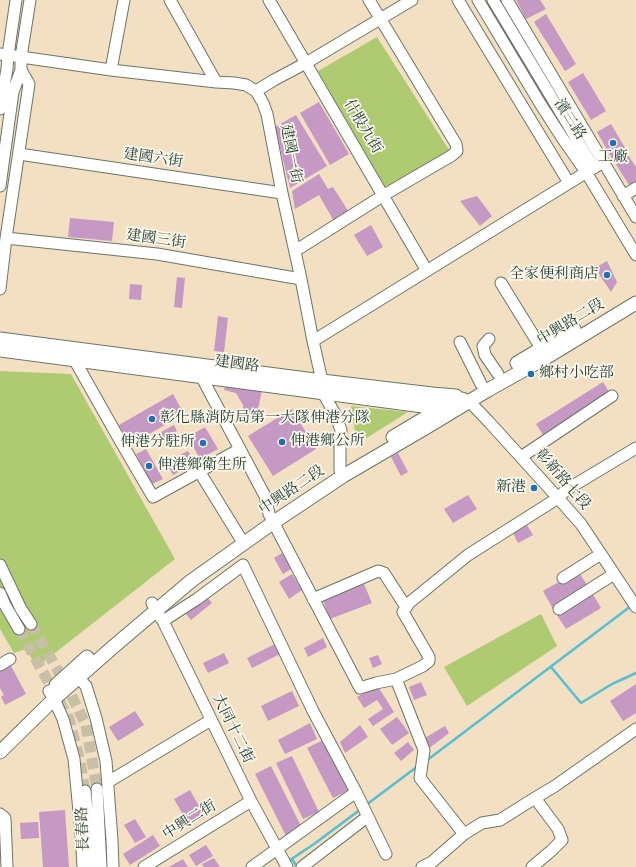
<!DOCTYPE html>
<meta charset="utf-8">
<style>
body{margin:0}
canvas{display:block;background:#f3dfc2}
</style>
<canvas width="636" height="867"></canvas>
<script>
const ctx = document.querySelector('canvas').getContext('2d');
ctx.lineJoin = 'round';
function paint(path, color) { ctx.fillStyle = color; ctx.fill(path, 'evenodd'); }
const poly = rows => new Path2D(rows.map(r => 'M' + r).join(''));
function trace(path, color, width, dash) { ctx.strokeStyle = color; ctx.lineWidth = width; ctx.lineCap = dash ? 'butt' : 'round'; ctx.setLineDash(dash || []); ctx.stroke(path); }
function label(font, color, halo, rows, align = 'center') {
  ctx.font = font + ' "IM FELL DW Pica","Noto Serif TC",serif'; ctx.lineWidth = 3.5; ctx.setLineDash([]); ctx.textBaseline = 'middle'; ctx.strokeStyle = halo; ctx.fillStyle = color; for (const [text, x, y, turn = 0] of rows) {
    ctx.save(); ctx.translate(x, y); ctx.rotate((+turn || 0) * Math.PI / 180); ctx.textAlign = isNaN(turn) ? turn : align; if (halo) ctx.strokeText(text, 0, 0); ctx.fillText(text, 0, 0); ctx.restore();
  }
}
paint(poly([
 [377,37,449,150,387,190,318,71],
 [0,371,71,374,175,559,37,667,26,649,14,653,0,629],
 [351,406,408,412,357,444],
 [541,614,557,646,467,706,444,667]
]), '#afcb71');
trace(poly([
 [551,667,581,703,612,684,636,673],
 [426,761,631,606],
 [366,805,418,766],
 [292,859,297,867],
 [287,862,314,844,361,809]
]), '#56bfd4', 2.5);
paint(poly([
 [516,0,540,0,546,9,526,19],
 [546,14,576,64,565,71,534,22],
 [583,73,606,111,591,120,568,82],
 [319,102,349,154,330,165,300,113],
 [296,115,327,166,290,188,275,127],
 [611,124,628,153,614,162,597,132],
 [628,155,636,167,636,184,631,188,615,163],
 [319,174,328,189,333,187,350,214,335,223,319,195,295,209,292,191],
 [477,196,492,216,480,226,460,201],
 [70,218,114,222,112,241,68,237],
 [371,225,383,247,367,256,354,235],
 [607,261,617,282,611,292,595,268],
 [177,277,185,278,182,308,174,307],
 [130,284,142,285,141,300,129,299],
 [218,316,228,318,224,352,214,351],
 [603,382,612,397,545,438,536,424],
 [226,384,262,389,258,411,245,419,243,410,243,405,236,393,224,390],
 [173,394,184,414,130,445,119,425],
 [292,409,316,449,273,476,248,436],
 [174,425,177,431,164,438,161,432],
 [205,427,218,449,200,459,188,437],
 [146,449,163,479,152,484,136,454],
 [188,451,195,463,173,475,166,462],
 [398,453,408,472,401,476,391,457],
 [468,495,477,509,453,523,444,509],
 [527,525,533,535,518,543,513,533],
 [282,553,291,569,283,574,274,558],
 [578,571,589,588,553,609,543,591],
 [292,574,302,590,289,599,279,582],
 [364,584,372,603,330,619,323,600],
 [591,591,601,608,566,629,555,612],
 [206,596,212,603,191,620,185,613],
 [323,638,327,647,308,657,304,648],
 [275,644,280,654,252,668,247,658],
 [224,653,229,663,208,673,203,663],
 [378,655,382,664,373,668,369,658],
 [10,664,26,694,5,705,1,697,4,695,0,688,0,669],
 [421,682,427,695,414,700,409,687],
 [636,684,636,713,623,721,610,701],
 [377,685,394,712,373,726,368,719,383,709,377,700,364,708,357,697],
 [292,691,299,706,268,721,261,706],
 [135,711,144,725,118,741,109,727],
 [397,717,409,733,392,745,380,729],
 [310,723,317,739,285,754,278,740],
 [360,725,368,737,345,753,340,742],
 [445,726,449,733,428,749,423,739],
 [325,739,351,789,333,798,307,748],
 [408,742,414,750,401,761,394,753],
 [292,756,319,812,303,819,276,763],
 [271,766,302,828,286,836,255,774],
 [190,790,205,817,189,825,174,799],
 [65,810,69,867,43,867,39,812],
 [135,819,146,837,135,843,124,825],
 [38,822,39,838,21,839,20,823],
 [153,835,160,846,130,865,123,854],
 [206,845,213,856,196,866,189,855],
 [214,858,220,867,204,867,202,864],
 [183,859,188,867,169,867,174,864]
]), '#c698c4');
trace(poly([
 [31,624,65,683,86,725,97,789],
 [19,629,69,719,80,761,85,791]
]), '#c9bfa6', 11, [11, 5.5]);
const minor = poly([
 [170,0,216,82],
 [269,0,427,271],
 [458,0,569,183],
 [478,0,541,105,561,136,586,172,636,255],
 [493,0,594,168],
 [507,0,636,217],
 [0,54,111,70,216,82,234,83,246,85,256,91,263,103,267,114,282,193,301,279,313,341,322,381,323,393,335,414,341,430,340,442,340,470,343,476],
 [111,70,124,0],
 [256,91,274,80,306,63,412,0],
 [0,109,7,69,8,55,16,0],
 [19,154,282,193],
 [0,186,13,92,21,70,21,57,30,0],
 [623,196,636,188],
 [6,238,157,254,301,279],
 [295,251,384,195,451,156,457,151,456,144,369,0],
 [501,283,546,356],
 [0,289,6,238,29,84,21,70],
 [489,339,483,346,485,355,498,374],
 [313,341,603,162],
 [460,342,481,384],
 [74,359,118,437,153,497,240,449],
 [201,376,265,496,269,514,360,688,376,683,396,679,423,666,429,661,429,657,403,612,409,603,468,555,558,498,566,490,636,448],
 [462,398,469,401,489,422,558,498,581,524,601,554,636,607],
 [521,457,612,396],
 [199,471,244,544],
 [0,565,21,609,31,624],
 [563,578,601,554],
 [0,593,5,605,19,629],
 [313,599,378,571,384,573,406,607],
 [152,603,156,611,163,621,251,801,287,867],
 [559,609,614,574],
 [163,621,197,599,243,565,313,711,356,792,386,854],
 [0,665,10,659],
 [73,671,86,686,96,718,106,761,112,840,113,867],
 [396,679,424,750,420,778,464,834],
 [49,691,54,699,63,719,74,759,81,833,83,867],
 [108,782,211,720],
 [97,789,101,867],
 [85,791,91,845,92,867],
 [0,814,5,818,7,867],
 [144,867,251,801],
 [252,867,356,792],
 [302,867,367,817],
 [422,867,432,862,464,834,482,823,500,820,535,798,555,786,636,729],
 [532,867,551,851,562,840,558,829,535,798]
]);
const major = poly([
 [0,339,322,381,432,394,456,396],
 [0,350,423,406,444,404],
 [517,363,574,329],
 [393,437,457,399],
 [56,685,87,657],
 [0,752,54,699,113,647,191,581,274,522,343,476,427,427,488,390,547,357,636,303]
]);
trace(minor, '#697666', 13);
trace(major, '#697666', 15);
trace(minor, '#fff', 11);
trace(major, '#fff', 13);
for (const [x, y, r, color] of [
 [613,143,4,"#1f6fb2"],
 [607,275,4,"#1f6fb2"],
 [531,374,4,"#1f6fb2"],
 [152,419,4,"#1f6fb2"],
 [282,442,4,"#1f6fb2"],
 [203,443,4,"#1f6fb2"],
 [149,466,4,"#1f6fb2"],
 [534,488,4,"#1f6fb2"]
]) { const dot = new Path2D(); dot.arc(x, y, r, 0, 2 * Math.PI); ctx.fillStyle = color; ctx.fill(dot); trace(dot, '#fbf7ec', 1.5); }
label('15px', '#1f3d34', '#fbf7ec', [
 ["濱二路",569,120,57],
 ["什股九街",362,127,59],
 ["建國一街",290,154,79],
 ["建國六街",153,159,8],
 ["建國三街",156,240,8],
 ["中興路二段",571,323,-31],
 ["建國路",237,365,8],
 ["彰新路七段",562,480,49],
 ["中興路二段",292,491,-34],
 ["大同十二街",232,729,64],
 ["中興二街",190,821,-32],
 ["長春路",84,829,-93]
]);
label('15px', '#1f3d34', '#fbf7ec', [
 ["工廠",613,158,"center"],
 ["全家便利商店",599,275,"right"],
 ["鄉村小吃部",539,374],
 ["彰化縣消防局第一大隊伸港分隊",160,419],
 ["伸港鄉公所",290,442],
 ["伸港分駐所",195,443,"right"],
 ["伸港鄉衛生所",157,466],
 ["新港",526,488,"right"]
], 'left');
</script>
